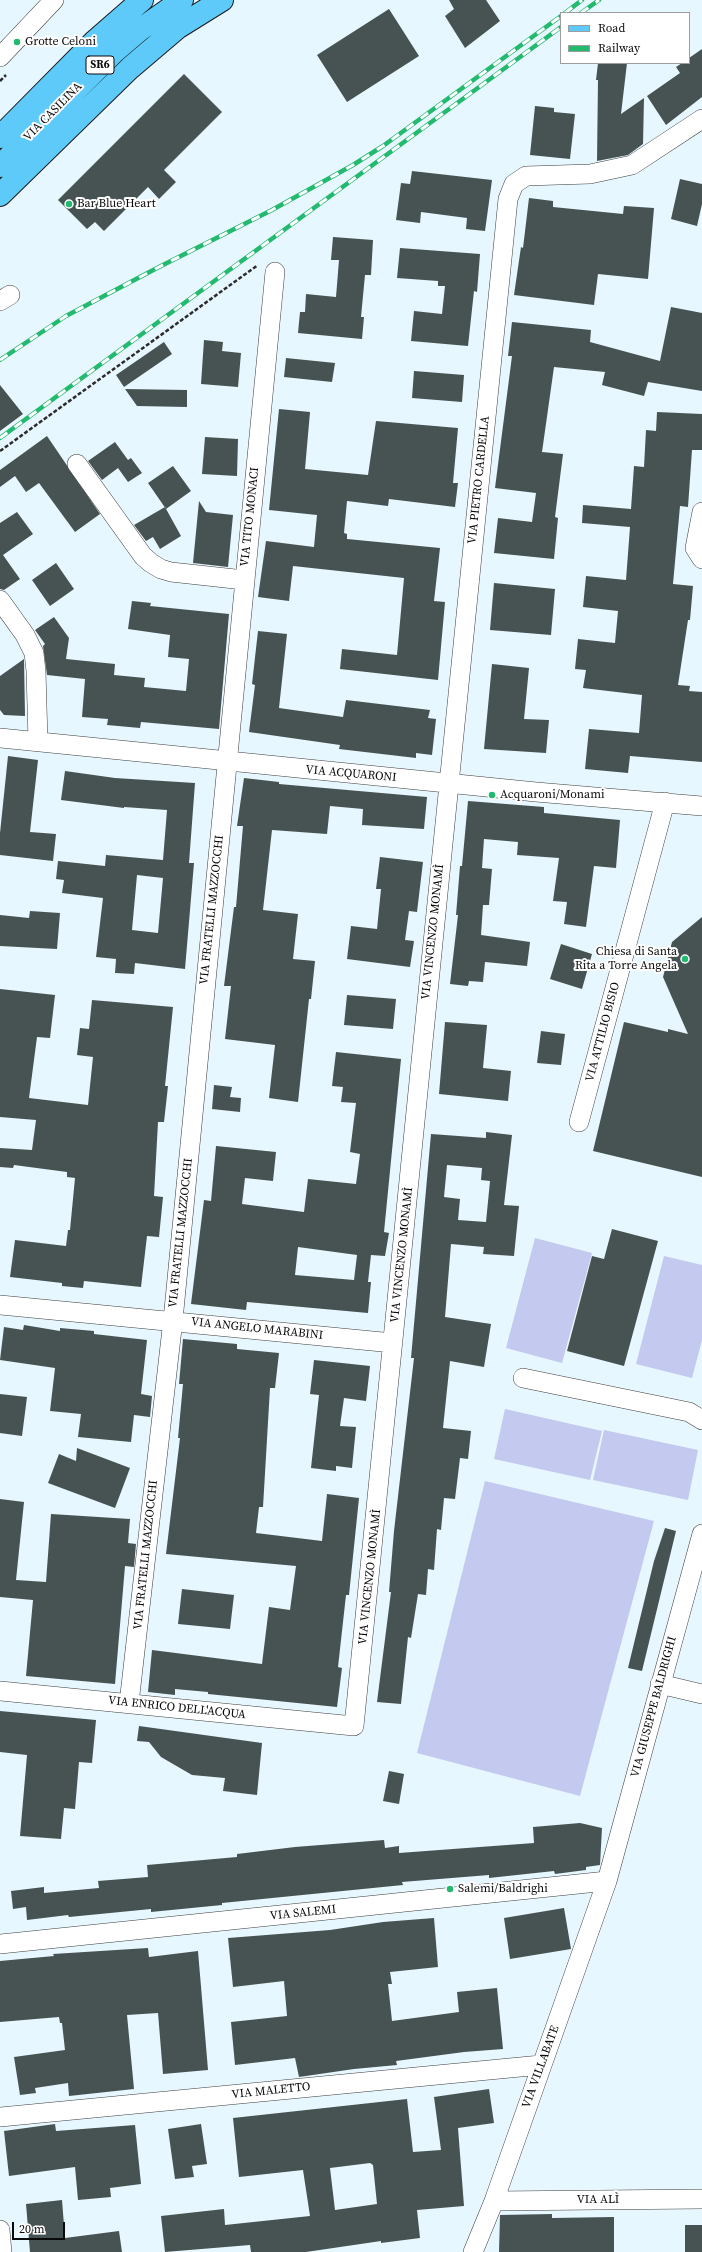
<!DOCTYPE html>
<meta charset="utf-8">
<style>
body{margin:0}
#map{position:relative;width:702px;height:2252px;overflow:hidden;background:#e7f7ff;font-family:"Source Serif 4",serif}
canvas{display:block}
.legend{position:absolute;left:560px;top:12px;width:130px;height:52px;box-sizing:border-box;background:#fff;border:1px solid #9d9d9d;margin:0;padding:5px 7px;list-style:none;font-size:12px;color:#0a0a0a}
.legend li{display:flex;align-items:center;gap:8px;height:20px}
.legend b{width:20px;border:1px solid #9d9d9d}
.scale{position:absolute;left:12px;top:2222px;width:53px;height:18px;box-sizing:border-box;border:2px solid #0a0a0a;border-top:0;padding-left:5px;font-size:12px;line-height:14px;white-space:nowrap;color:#0a0a0a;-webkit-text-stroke:3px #fff;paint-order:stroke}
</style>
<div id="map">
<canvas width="702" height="2252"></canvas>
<ul class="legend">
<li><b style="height:5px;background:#5dcaf9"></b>Road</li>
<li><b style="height:5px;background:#23b96e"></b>Railway</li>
</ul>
<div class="scale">20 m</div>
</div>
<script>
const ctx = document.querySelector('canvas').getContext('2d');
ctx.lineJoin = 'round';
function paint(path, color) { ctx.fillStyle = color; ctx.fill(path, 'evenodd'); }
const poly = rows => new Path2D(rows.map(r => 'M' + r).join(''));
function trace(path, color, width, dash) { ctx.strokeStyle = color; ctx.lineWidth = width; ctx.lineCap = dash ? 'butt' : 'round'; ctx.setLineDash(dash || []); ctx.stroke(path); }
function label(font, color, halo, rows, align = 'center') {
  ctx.font = font + ' "Source Serif 4",serif'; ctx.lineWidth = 4; ctx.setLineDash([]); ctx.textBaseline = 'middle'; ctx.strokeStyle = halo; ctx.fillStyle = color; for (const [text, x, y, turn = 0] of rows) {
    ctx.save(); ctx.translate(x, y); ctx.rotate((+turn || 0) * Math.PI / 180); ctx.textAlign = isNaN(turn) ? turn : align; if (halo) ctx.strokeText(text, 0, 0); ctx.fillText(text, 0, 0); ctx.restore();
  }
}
paint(poly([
 [535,1238,592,1253,562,1363,506,1348],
 [664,1256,702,1265,702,1340,692,1378,636,1364],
 [505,1409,602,1431,590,1480,494,1459],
 [604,1430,698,1450,688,1500,593,1480],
 [485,1481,654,1521,580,1796,417,1753]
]), '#c4c9ef');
paint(poly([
 [449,0,486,0,500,21,465,48,445,16,454,9],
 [389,9,419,56,347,102,317,55],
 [702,49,702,97,666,125,647,96,680,73,676,67,682,63,689,63,689,58],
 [598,63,627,63,621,114,644,98,643,144,628,155,597,161,598,80,596,80],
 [184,74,222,112,164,170,176,182,159,199,148,187,104,231,95,222,87,229,58,200],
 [535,106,554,108,554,112,575,114,570,159,530,155],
 [412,171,492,180,485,231,466,229,467,218,421,212,420,223,396,220,401,183,410,184],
 [680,179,702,184,702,204,697,226,671,219],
 [529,198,553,201,553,207,623,214,624,206,654,208,648,279,598,274,594,305,514,295,521,247,523,248],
 [333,237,373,240,371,275,365,275,361,317,364,317,362,339,298,333,300,312,305,312,306,294,336,297,339,260,331,260],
 [400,248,480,254,477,292,474,291,468,346,411,341,414,311,442,314,445,286,438,286,438,281,397,278],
 [671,307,702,313,702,391,648,382,644,396,602,385,605,372,554,367,542,452,563,454,555,517,558,518,554,559,494,553,498,518,532,522,536,493,495,488,512,356,508,356,512,322,591,330,590,342,660,361],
 [204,340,223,342,222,351,241,353,238,387,201,384],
 [164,342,172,354,124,387,116,375],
 [286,358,335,363,332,382,284,377],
 [414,371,464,375,462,402,412,398],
 [0,385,23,414,0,431],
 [125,389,187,390,187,407,137,406],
 [279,409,310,412,305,469,368,475,376,421,458,428,453,483,458,483,455,507,389,499,388,506,347,501,344,533,347,534,347,539,440,548,434,601,445,602,438,680,340,669,342,649,397,655,404,578,293,566,289,601,258,597,266,541,314,547,317,515,269,510],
 [657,412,702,414,702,450,692,450,688,507,680,506,673,584,693,586,690,620,688,620,678,685,690,686,689,691,702,692,702,762,630,756,628,773,585,769,589,729,639,733,642,695,583,688,586,670,575,669,578,639,615,643,618,611,583,607,586,576,626,580,630,527,582,523,583,505,631,509,634,466,644,467,646,430,656,431],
 [47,436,100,514,75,532,39,483,26,492,15,476,0,487,0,470],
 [205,437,238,439,237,476,202,474],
 [115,442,128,460,131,458,142,473,128,482,118,468,102,480,88,461],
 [173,466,191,491,166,509,148,483],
 [199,501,206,512,233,515,228,567,193,563],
 [165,507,181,536,160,549,153,537,146,541,134,525],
 [17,512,33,534,3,555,20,579,4,590,0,589,0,523],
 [56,563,74,589,50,606,32,580],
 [494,583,555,589,551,635,490,630],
 [132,601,151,603,150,606,229,614,219,729,141,722,140,728,107,725,108,719,82,717,85,679,47,675,43,646,45,644,35,630,54,617,69,638,66,659,115,664,114,675,145,678,144,687,186,691,189,659,168,657,170,635,128,629],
 [258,631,287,634,279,708,343,717,346,700,430,710,428,718,436,719,432,755,416,753,416,758,339,749,340,745,249,732,255,685,252,684],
 [24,659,25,716,4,715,0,710,0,676],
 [492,664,529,668,524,719,549,720,546,753,484,749],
 [8,756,38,760,30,832,56,834,53,861,0,855,0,833],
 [65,771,115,778,195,783,189,863,194,863,185,969,135,963,134,974,115,973,116,959,96,957,103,898,62,893,64,880,56,879,58,861,105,866,106,855,163,860,167,810,124,807,124,808,61,800],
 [137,875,163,878,158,933,132,930],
 [244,778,279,782,279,784,427,797,424,829,362,825,363,809,330,806,327,834,272,830,263,910,298,914,293,959,315,961,311,999,309,999,298,1102,269,1098,275,1045,225,1039,231,986,224,986,234,907,236,907,243,826,237,826],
 [468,801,544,807,544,813,620,820,616,868,594,866,586,927,564,924,567,902,553,901,559,858,517,855,518,842,484,839,482,868,492,869,489,905,483,905,481,935,530,942,527,966,485,962,483,982,469,981,468,986,450,984,458,915,456,915,460,866,462,866],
 [380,857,423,862,417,912,409,911,405,940,414,941,410,967,347,959,351,926,377,929,381,889,376,889],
 [30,911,60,913,57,949,0,946,0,915,29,918],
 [702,917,702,1177,593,1151,624,1022,668,1032,668,1029,688,1034,663,977,672,942],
 [561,944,592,954,582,989,550,979],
 [0,989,55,995,50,1038,37,1037,29,1098,88,1105,93,1057,77,1055,80,1028,89,1029,92,1000,173,1007,165,1086,168,1086,164,1122,158,1122,154,1196,163,1197,159,1237,147,1236,141,1287,84,1281,83,1288,62,1286,62,1283,10,1277,15,1240,66,1246,68,1230,70,1230,75,1178,67,1177,67,1172,14,1165,13,1168,0,1167,0,1148,32,1150,36,1120,0,1117],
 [347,995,396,999,393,1029,344,1025],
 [445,1022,487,1025,483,1068,511,1071,508,1101,439,1094],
 [541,1031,565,1034,561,1065,537,1063],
 [336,1052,401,1059,384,1232,389,1233,385,1256,371,1255,368,1282,371,1282,368,1313,247,1302,246,1310,191,1304,204,1200,211,1201,216,1146,276,1152,273,1181,245,1178,242,1204,304,1212,308,1179,356,1184,360,1154,350,1152,356,1103,341,1102,343,1087,332,1086],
 [298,1247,357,1255,354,1280,295,1275],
 [214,1085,232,1087,230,1097,241,1098,240,1112,212,1109],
 [486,1132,512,1135,504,1205,519,1206,514,1256,483,1254,484,1247,451,1244,445,1317,491,1324,484,1367,450,1361,443,1428,471,1431,468,1459,460,1458,455,1499,444,1498,441,1530,437,1529,434,1570,428,1569,426,1595,418,1594,411,1638,408,1637,401,1704,377,1702,391,1592,389,1592,394,1531,414,1358,411,1358,431,1134,486,1138],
 [447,1165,482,1168,481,1180,490,1181,486,1222,458,1220,460,1199,444,1197],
 [612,1229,658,1241,624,1366,567,1351,592,1256,604,1259],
 [24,1325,60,1331,60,1328,94,1331,94,1334,147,1340,141,1394,152,1396,150,1417,134,1415,131,1442,78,1437,81,1414,50,1411,55,1368,0,1360,4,1327,23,1330],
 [183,1339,237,1344,237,1349,279,1353,275,1388,270,1388,263,1507,259,1507,256,1533,322,1541,327,1494,359,1498,349,1595,346,1595,338,1667,342,1668,337,1707,208,1694,208,1692,175,1689,175,1695,148,1692,152,1650,262,1664,269,1607,290,1610,296,1566,166,1554,180,1438,178,1438,183,1384,179,1384],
 [314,1360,370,1366,366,1401,344,1398,340,1426,356,1427,352,1468,336,1466,336,1471,311,1468,319,1395,310,1394],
 [0,1394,27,1397,22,1436,0,1433],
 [77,1448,130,1468,115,1508,48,1483,59,1454,76,1461],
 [0,1499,24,1502,16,1580,46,1582,51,1514,130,1519,128,1543,136,1544,134,1567,125,1566,115,1684,26,1676,33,1600,0,1597],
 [665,1528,676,1531,642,1671,628,1668,654,1561],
 [182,1589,234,1595,230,1629,178,1624],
 [0,1711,96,1720,92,1763,79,1762,75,1809,64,1808,61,1839,20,1836,27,1755,0,1752],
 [139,1726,262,1743,257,1795,223,1791,225,1778,192,1775,161,1757,149,1742,137,1741],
 [389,1771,404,1774,399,1804,383,1801],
 [580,1823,602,1828,600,1865,586,1867,586,1870,555,1874,554,1871,489,1878,489,1875,402,1882,403,1885,222,1903,222,1905,151,1912,151,1909,69,1917,68,1915,27,1920,26,1907,13,1909,11,1891,44,1887,44,1893,99,1888,98,1881,148,1877,147,1865,237,1857,237,1854,295,1847,384,1840,385,1848,399,1846,399,1853,534,1843,533,1827],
 [564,1908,571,1949,510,1959,504,1918],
 [434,1918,438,1967,390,1972,392,1984,388,1984,392,2021,459,2012,457,1992,497,1988,503,2049,464,2052,396,2061,397,2065,354,2069,299,2077,295,2058,235,2065,231,2022,287,2016,284,1981,233,1987,228,1938,330,1930,383,1922],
 [148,1948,149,1957,198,1951,208,2070,163,2074,158,2013,127,2015,134,2089,69,2096,68,2083,35,2088,36,2093,20,2095,14,2057,65,2050,62,2023,60,2023,59,2017,0,2022,0,1961,54,1956,53,1954],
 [489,2089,494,2123,458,2128,464,2206,417,2210,420,2238,381,2243,381,2241,306,2252,251,2252,250,2245,165,2252,161,2216,224,2209,225,2225,310,2216,303,2170,239,2177,233,2118,407,2099,413,2152,441,2150,434,2097],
 [370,2163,373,2165,377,2204,335,2210,330,2168],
 [55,2124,56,2131,135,2125,141,2184,110,2188,111,2197,78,2200,75,2167,9,2176,4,2131],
 [201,2124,207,2164,192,2166,194,2177,175,2179,168,2129],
 [62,2200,65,2238,119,2231,122,2252,30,2252,26,2204],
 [552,2214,552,2218,614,2217,614,2252,499,2252,500,2215],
 [685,2225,702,2225,702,2252,685,2252]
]), '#475352');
const minor = poly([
 [0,57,54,0],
 [0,301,10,295],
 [77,464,143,556,151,563,161,569,171,572,244,580],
 [702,512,695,548,702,559],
 [0,600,25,635,34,653,36,671,38,741],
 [0,738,536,792,702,806],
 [579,1122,665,802],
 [0,1305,393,1343],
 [523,1378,689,1412,702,1420],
 [660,1684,702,1694],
 [0,1691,354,1726,508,199,514,184,526,176,590,174,632,165,702,119],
 [129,1703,173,1320,275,272],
 [0,1944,607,1881],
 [0,2117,541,2065],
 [494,2201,702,2199],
 [0,2230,2,2252],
 [473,2252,494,2201,607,1881,702,1534]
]);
const major = poly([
 [0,137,95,41,142,0],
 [0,166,114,52,141,29,182,0],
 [0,195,130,68,177,28,222,0]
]);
trace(minor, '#3d3d3d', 20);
trace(major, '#1b1b1b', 24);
trace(poly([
 [0,81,6,75],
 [0,451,258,265]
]), '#2c2c2c', 2.5, [4, 2]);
trace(minor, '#fff', 19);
trace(major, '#5dcaf9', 22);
const rail = poly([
 [565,13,582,0],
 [581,13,599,0],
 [0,360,66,316,159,267,272,210,353,165,383,146,561,16],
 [0,438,561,27]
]);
trace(rail, '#23b96e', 4.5);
trace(rail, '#fff', 3, [9]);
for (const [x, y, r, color] of [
 [17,42,4,"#23b96e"],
 [69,204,4,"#23b96e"],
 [492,795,4,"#23b96e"],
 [685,959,4,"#23b96e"],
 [450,1889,4,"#23b96e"]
]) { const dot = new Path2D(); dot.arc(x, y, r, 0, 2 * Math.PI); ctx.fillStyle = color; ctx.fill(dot); trace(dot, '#fff', 1.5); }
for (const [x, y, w] of [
 [100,65,28]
]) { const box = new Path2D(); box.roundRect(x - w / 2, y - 9, w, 18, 3); ctx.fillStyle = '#fff'; ctx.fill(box); trace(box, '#0a0a0a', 1); }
label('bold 11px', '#0a0a0a', null, [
 ["SR6",100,65]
]);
label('12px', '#0a0a0a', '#fff', [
 ["Grotte Celoni",25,42],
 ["Bar Blue Heart",77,204],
 ["Acquaroni/Monami",500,795],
 ["Chiesa di Santa",677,952,"right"],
 ["Rita a Torre Angela",677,966,"right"],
 ["Salemi/Baldrighi",458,1889]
], 'left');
label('12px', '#0a0a0a', '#fff', [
 ["VIA CASILINA",53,112,-45],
 ["VIA PIETRO CARDELLA",479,480,-84],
 ["VIA TITO MONACI",250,517,-84],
 ["VIA ACQUARONI",351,774,5],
 ["VIA FRATELLI MAZZOCCHI",212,910,-84],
 ["VIA VINCENZO MONAMÌ",433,932,-84],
 ["VIA ATTILIO BISIO",603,1032,-75],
 ["VIA FRATELLI MAZZOCCHI",181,1233,-84],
 ["VIA VINCENZO MONAMÌ",402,1255,-84],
 ["VIA ANGELO MARABINI",257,1329,6],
 ["VIA FRATELLI MAZZOCCHI",146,1555,-84],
 ["VIA VINCENZO MONAMÌ",370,1577,-84],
 ["VIA GIUSEPPE BALDRIGHI",654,1707,-75],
 ["VIA ENRICO DELL'ACQUA",177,1708,6],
 ["VIA SALEMI",303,1913,-6],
 ["VIA VILLABATE",541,2067,-70],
 ["VIA MALETTO",271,2091,-6],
 ["VIA ALÌ",598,2200]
]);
</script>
